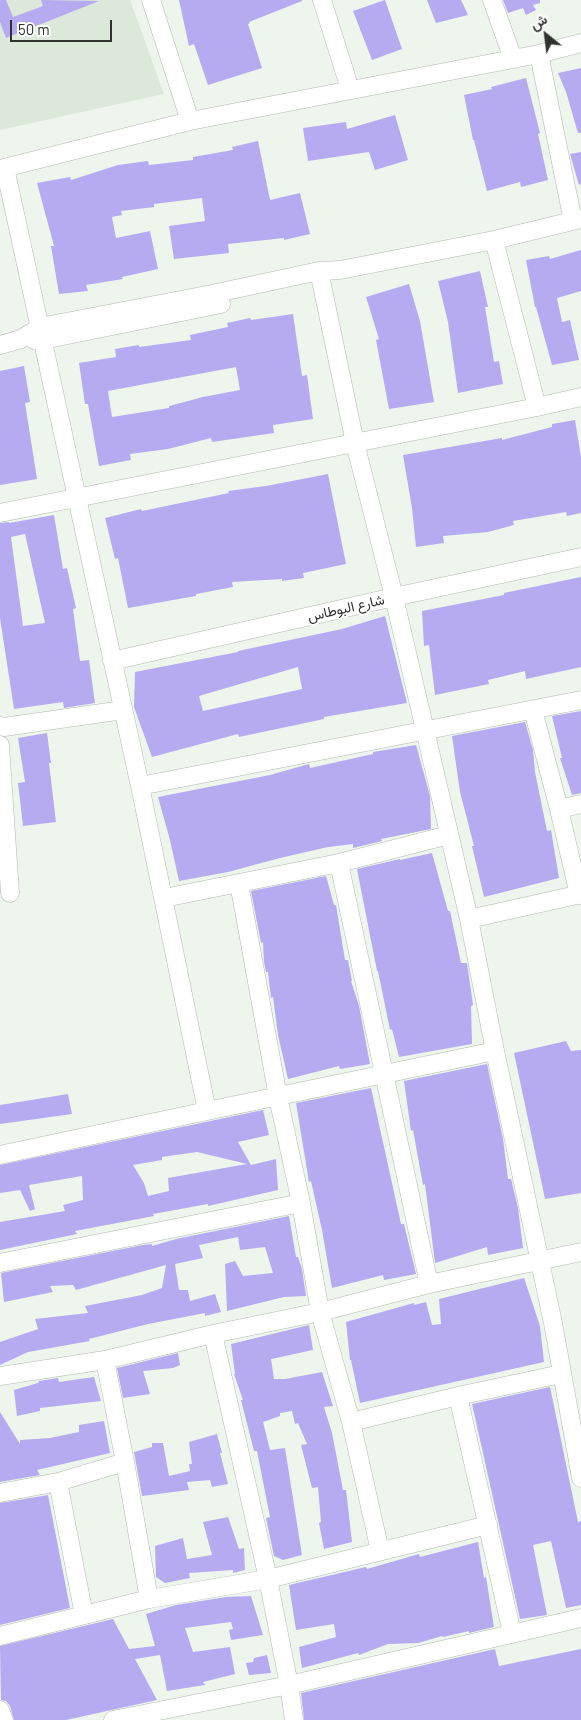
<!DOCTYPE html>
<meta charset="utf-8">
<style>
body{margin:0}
#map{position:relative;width:581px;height:1720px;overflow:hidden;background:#edf5ec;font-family:Barlow,Vazirmatn,sans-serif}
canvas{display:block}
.north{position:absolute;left:521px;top:10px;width:50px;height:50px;-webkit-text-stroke:4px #fff;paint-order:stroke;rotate:331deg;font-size:14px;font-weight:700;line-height:20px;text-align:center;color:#2f322e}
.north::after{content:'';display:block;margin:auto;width:18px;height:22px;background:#2f322e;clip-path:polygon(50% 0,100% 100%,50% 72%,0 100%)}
.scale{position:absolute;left:10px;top:20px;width:102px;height:22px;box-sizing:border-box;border:2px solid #2f322e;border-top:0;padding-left:6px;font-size:15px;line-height:18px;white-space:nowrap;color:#2f322e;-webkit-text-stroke:4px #fff;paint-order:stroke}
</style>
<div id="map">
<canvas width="581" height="1720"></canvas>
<div class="north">ش</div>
<div class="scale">50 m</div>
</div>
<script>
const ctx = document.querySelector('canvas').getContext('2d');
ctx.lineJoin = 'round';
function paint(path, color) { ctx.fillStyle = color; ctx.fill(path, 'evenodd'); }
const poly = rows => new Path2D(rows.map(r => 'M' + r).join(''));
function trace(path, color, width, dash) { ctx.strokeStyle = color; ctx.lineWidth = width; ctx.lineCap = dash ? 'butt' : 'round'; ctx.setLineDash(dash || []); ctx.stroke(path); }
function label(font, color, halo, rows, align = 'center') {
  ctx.font = font + ' Barlow,Vazirmatn,sans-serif'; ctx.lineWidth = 4; ctx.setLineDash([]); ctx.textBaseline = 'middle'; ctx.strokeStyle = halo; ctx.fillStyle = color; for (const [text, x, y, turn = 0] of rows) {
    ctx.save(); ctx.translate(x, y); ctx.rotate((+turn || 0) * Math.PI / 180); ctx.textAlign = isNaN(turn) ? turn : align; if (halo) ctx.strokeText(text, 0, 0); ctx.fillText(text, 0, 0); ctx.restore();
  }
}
paint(poly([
 [0,0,130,0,164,94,0,130]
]), '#dce9da');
paint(poly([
 [0,0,6,0,13,17,43,6,41,0,99,1,6,38,0,22],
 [179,0,302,0,302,1,249,22,250,23,248,24,262,68,208,85,194,44,189,46],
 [385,0,402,49,372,60,353,11],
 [427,0,461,0,468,15,436,23],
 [503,0,540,0,540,3,533,5,536,10,526,15,523,8,508,13],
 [581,68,581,133,578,133,566,92,558,73],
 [526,78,540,133,538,134,548,180,521,187,520,182,487,191,474,140,473,140,464,95,492,89,491,87],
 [395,115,408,160,375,170,369,152,308,161,303,128,346,122,347,129],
 [258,141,270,200,300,193,310,234,284,240,284,238,228,244,229,253,174,259,169,226,205,221,202,198,154,204,154,207,121,211,122,215,112,217,116,238,150,231,158,269,122,277,123,279,86,285,88,291,59,294,51,246,54,246,37,183,70,177,71,180,118,165,148,161,149,165,193,160,193,157,233,150,232,147],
 [581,152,581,184,579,185,570,154],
 [581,250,581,291,557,298,562,322,570,320,579,360,552,365,536,307,535,307,526,260,549,256,550,259],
 [480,271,488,307,485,307,494,362,499,361,503,384,458,393,448,322,438,281],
 [409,284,420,321,434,402,389,409,376,340,379,339,366,297],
 [293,314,302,376,307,375,313,419,273,425,274,433,212,442,211,438,168,449,130,454,131,460,99,466,88,404,85,404,79,363,116,357,115,349,139,345,139,347,191,340,190,335,228,327,227,323,250,318,251,320],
 [236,367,240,390,203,397,169,406,169,408,112,417,108,391],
 [24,366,30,402,25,403,37,479,0,485,0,371],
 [575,420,581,457,581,513,567,516,566,512,513,521,514,525,488,532,443,536,444,543,416,547,412,508,403,455,502,438,502,440,552,427,552,424],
 [328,474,346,564,303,573,304,578,282,581,282,579,232,582,233,587,196,594,196,596,128,608,118,558,115,559,105,518,141,509,142,511,229,493,228,491,266,486],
 [54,515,63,569,67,568,76,608,73,609,80,661,89,660,95,703,64,708,63,702,14,709,0,618,0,523,9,522,9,523],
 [25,534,45,623,23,626,11,537],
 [581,577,581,667,526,679,525,671,488,680,489,684,435,695,429,645,424,646,422,611,504,595,504,593],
 [385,616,407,703,324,717,324,719,239,737,238,734,152,757,134,707,135,672,238,652,238,651,342,629],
 [298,667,302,689,203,711,199,696],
 [581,711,581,793,572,795,560,758,562,758,552,716],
 [525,722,533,750,535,772,547,831,551,830,559,878,484,897,472,846,474,846,460,792,452,736],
 [47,733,51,763,49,763,56,822,23,826,18,783,25,782,18,738],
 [416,745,430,796,431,829,381,839,382,841,353,848,353,844,328,847,280,858,228,872,179,881,170,840,158,797,270,775,309,764,310,768,373,754,373,752],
 [432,853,448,911,450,911,461,963,467,963,473,1005,471,1006,472,1044,399,1057,392,1029,390,1030,378,971,377,971,357,869,400,859,400,860],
 [326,876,334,905,336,905,345,960,348,960,352,981,351,981,359,1006,370,1064,340,1069,339,1066,288,1079,278,1035,273,997,271,998,268,972,266,972,264,962,263,942,261,943,251,891],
 [566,1041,571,1051,581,1050,581,1193,545,1199,514,1053],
 [487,1064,503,1139,508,1179,511,1179,518,1208,523,1248,488,1255,487,1247,435,1263,425,1184,423,1185,413,1130,411,1131,404,1081],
 [371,1088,401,1224,404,1224,416,1274,384,1280,383,1275,332,1288,322,1230,311,1181,309,1182,296,1103],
 [68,1094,72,1114,0,1124,0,1105],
 [263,1110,269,1135,238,1142,251,1165,276,1159,278,1190,208,1206,208,1204,153,1214,154,1216,75,1231,77,1234,0,1250,0,1222,65,1211,63,1205,83,1200,82,1176,29,1185,35,1209,30,1211,20,1190,0,1193,0,1165],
 [197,1152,247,1164,168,1178,169,1191,148,1196,144,1183,133,1165,162,1160,162,1157],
 [289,1216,296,1257,298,1257,302,1269,306,1296,284,1297,227,1311,225,1264,235,1261,243,1276,273,1273,265,1247,240,1250,238,1237,199,1245,203,1258,175,1264,179,1290,188,1290,190,1301,215,1294,221,1312,205,1316,205,1313,148,1324,89,1339,90,1341,28,1352,0,1365,0,1342,38,1329,35,1319,88,1313,85,1306,142,1295,162,1288,166,1265,76,1290,73,1285,50,1286,53,1292,4,1302,1,1273,143,1245,152,1244,152,1246,176,1239],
 [524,1278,540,1326,544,1362,360,1403,351,1360,350,1360,346,1322,414,1303,414,1305,426,1302,432,1325,441,1324,439,1299],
 [309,1325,313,1350,271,1359,274,1379,285,1379,322,1372,333,1406,324,1407,332,1433,343,1490,346,1490,352,1542,324,1549,319,1523,321,1522,318,1487,312,1488,301,1445,307,1444,298,1423,295,1424,292,1411,280,1413,280,1416,263,1422,270,1450,285,1448,302,1555,283,1560,274,1556,266,1518,270,1517,257,1451,254,1451,241,1400,243,1400,234,1374,235,1374,231,1344],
 [178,1353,180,1365,173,1368,143,1371,150,1394,123,1398,117,1368],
 [94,1377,101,1401,40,1408,40,1411,17,1416,14,1390,38,1383,39,1381,58,1378,59,1382],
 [550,1387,578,1522,581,1521,581,1605,566,1608,551,1541,533,1545,547,1615,520,1619,472,1404],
 [0,1412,20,1444,20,1440,50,1438,79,1432,79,1425,104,1421,110,1453,37,1470,40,1475,0,1482],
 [217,1434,222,1453,220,1453,228,1484,212,1487,210,1480,187,1482,189,1490,142,1496,134,1452,152,1447,152,1443,163,1443,169,1476,190,1471,189,1464,192,1464,189,1442],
 [48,1495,70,1608,0,1625,0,1503],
 [228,1517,239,1549,244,1548,245,1570,233,1573,233,1570,189,1573,190,1578,165,1583,156,1577,155,1546,183,1538,187,1559,212,1555,203,1522],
 [478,1542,484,1578,486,1577,494,1627,469,1633,469,1631,443,1637,442,1636,418,1643,388,1644,359,1655,358,1653,302,1668,299,1647,336,1637,334,1624,296,1630,289,1585,366,1567,367,1569,419,1554,420,1557],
 [251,1596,263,1635,231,1640,229,1630,233,1629,231,1622,185,1628,193,1652,230,1647,235,1674,203,1682,205,1685,167,1691,160,1655,135,1659,157,1700,66,1720,14,1720,10,1706,6,1701,1,1700,0,1646,113,1619,129,1649,155,1646,146,1614,176,1605,226,1597],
 [495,1649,499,1666,581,1649,581,1720,304,1720,301,1693],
 [267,1655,271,1673,249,1675,246,1663,253,1662,254,1658]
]), '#b6abf1');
const minor = poly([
 [322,0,350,89],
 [492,0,513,59],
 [190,121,539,54],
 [5,168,140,786,207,1111,495,1051,553,1323,581,1478],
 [0,169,190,121,151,0],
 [573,221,539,54,581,43],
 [494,240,537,407],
 [319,271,355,443,394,597,469,919,495,1051],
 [34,340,43,340,221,304],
 [0,345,21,339,40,327,212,294,319,271,340,270,494,240,581,219],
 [0,513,537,407,581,397],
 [112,661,394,597,581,557],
 [533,710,559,809,581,804],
 [0,726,4,727,123,710],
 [0,745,10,893],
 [140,786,581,700],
 [559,809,579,895],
 [339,863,429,1284],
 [239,883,278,1097,301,1203,320,1312,351,1422,380,1551],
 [164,898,339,863,449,835],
 [469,919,581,894],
 [0,1155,207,1111],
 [0,1263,301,1203],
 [213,1334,268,1579,289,1685,294,1720],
 [105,1360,125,1462,149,1599],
 [0,1376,105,1360,213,1334,320,1312,429,1284,581,1252],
 [351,1422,458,1396],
 [58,1482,125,1462],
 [0,1493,58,1482,84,1615],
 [512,1633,458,1396,561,1374],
 [0,1636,149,1599,268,1579,488,1525],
 [0,1710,4,1720],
 [113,1720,289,1685,581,1618]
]);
trace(minor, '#b2b9b0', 19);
trace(minor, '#fff', 18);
label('14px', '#2f322e', '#fff', [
 ["شارع البوطاس",346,608,-13]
]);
</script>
